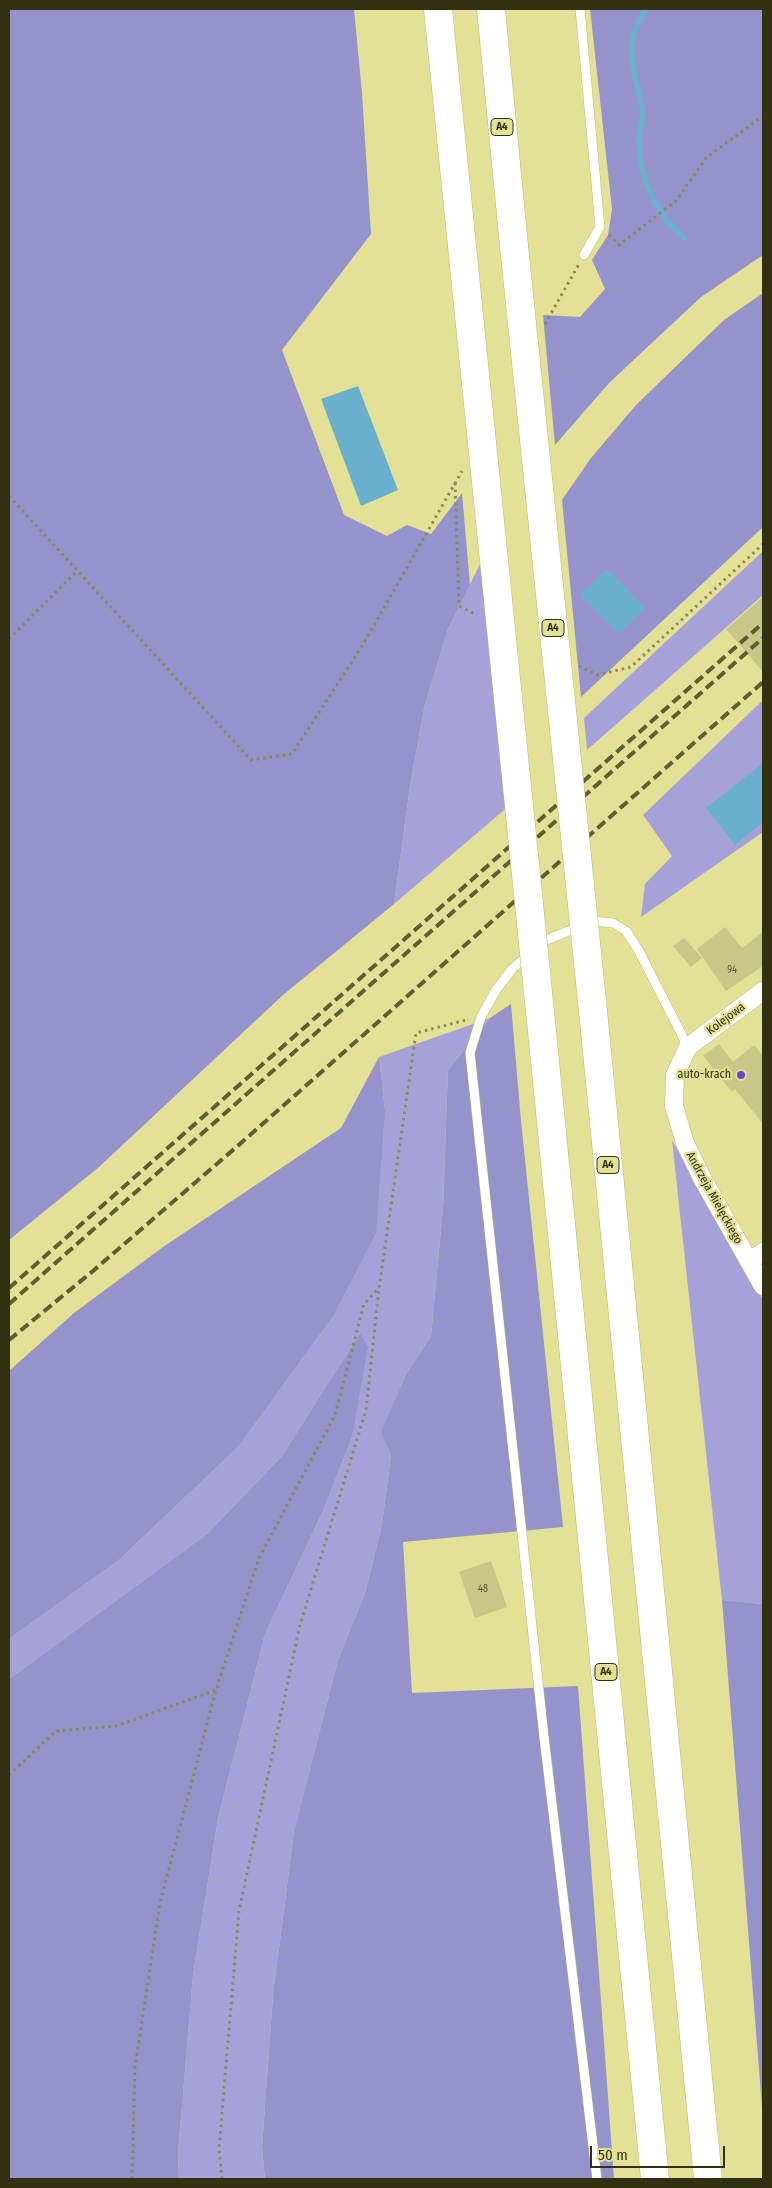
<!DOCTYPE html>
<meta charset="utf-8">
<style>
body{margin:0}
#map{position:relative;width:772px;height:2188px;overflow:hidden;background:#e3e195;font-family:"Fira Sans Condensed",sans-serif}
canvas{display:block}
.frame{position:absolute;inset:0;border:10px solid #323112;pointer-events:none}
.scale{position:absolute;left:590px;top:2146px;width:135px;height:22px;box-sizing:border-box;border:2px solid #323112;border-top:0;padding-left:6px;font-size:15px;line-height:18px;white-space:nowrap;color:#323112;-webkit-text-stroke:4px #e3e195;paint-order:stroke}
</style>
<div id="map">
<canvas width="772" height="2188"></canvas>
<div class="frame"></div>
<div class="scale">50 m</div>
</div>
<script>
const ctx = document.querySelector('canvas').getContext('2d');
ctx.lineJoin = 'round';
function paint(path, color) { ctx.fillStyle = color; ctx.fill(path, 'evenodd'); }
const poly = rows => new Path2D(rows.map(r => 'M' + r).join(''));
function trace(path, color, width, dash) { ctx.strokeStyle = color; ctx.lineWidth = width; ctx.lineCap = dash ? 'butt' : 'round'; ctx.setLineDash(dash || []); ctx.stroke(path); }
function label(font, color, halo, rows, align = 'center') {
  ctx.font = font + ' "Fira Sans Condensed",sans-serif'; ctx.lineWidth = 4.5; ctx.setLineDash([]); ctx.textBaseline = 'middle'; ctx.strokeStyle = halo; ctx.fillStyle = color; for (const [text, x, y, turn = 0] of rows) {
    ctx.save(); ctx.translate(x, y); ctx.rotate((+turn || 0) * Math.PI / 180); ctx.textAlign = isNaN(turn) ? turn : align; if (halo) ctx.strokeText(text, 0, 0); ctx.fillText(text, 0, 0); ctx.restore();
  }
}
paint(poly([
 [763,551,763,595,587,750,584,718],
 [483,558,510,805,394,904,410,786,425,704,448,629],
 [763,700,763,832,641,917,645,884,672,856,643,815],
 [490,1018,448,1070,443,1208,431,1336,406,1374,382,1432,391,1455,382,1524,365,1593,338,1660,294,1831,273,1995,262,2147,265,2179,179,2179,178,2154,193,1975,218,1819,265,1634,323,1511,352,1437,360,1333,282,1456,207,1534,9,1679,9,1639,119,1560,239,1446,332,1318,385,1110,379,1057],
 [672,1140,763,1300,763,1604,722,1600]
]), '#a6a2d9');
paint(poly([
 [9,9,354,9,362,93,371,234,282,350,344,515,387,536,407,525,431,534,462,493,470,585,448,629,425,704,410,786,394,904,283,995,99,1167,9,1240],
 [590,9,763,9,763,255,701,297,609,383,555,445,543,315,580,317,605,289,592,260,608,235,612,209],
 [763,293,763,527,581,697,562,500,591,458,636,405,724,320],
 [511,1004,521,1121,563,1527,403,1542,412,1693,578,1686,614,2179,265,2179,262,2147,273,1995,294,1831,338,1660,365,1593,382,1524,391,1455,381,1432,406,1374,431,1336,443,1208,448,1070,490,1018],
 [379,1057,385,1110,376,1233,332,1318,239,1446,119,1560,9,1639,9,1371,74,1313,163,1247,341,1128],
 [360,1333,368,1347,352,1437,323,1511,265,1634,218,1819,193,1975,178,2154,179,2179,9,2179,9,1679,207,1534,282,1456],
 [722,1600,763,1604,763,2120]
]), '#9692cb');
paint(poly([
 [358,386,398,490,361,506,321,399],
 [607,569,645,608,619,634,580,595],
 [763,763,763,822,735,845,706,808]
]), '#69b0ce');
trace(poly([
 [646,9,634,31,631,48,635,78,643,111,639,137,640,159,646,183,654,201,667,221,684,238]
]), '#69b0ce', 5.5);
paint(poly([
 [763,597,763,672,726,629],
 [725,927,742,948,763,932,763,966,726,991,697,949],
 [684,938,702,958,691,967,673,946],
 [719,1044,733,1062,754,1045,763,1056,763,1124,735,1089,732,1092,703,1056],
 [491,1561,507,1607,475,1618,459,1572]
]), '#c9c787');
const lane = poly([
 [580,9,600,227,584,255],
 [538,946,544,941,593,921,613,923,626,931,639,951,688,1047],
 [529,954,512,969,496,990,481,1017,470,1053,544,1737,597,2179]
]);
const street = poly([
 [763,991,688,1047,675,1075,674,1106,685,1143,702,1178,763,1286],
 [749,1261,763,1252]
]);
const highway = poly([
 [438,9,470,325],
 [491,9,514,246],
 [593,1011,708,2179],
 [544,1051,655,2179]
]);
trace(lane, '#bbb96e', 10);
trace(street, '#bbb96e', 19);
trace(highway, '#bbb96e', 29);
trace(poly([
 [609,235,619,245,676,201,706,158,763,116],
 [545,324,579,264],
 [455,483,459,606,477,615],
 [9,496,251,760,292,754,364,643,462,471],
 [9,639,77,571],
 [579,666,597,675,631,667,763,544],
 [9,1775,56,1731,116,1726,216,1690],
 [132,2179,135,2067,160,1903,216,1690,259,1558,335,1415,364,1304,379,1288,416,1033,466,1020],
 [222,2179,219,2149,239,1911,300,1625,366,1410,379,1288]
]), '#8d8b55', 3, [2.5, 4]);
trace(lane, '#fff', 9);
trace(street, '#fff', 18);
trace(highway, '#fff', 28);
trace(poly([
 [9,1288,763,623],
 [9,1304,763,638],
 [9,1340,93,1271,241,1143,763,682]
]), '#5f5e33', 4, [10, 5]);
const highwayBridge = poly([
 [514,246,593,1011],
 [470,325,544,1051]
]);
trace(highwayBridge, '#bbb96e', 29, []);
trace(highwayBridge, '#fff', 28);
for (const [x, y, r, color] of [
 [741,1075,5,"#634cc5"]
]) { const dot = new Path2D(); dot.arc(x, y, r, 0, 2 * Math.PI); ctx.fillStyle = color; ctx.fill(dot); trace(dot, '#e3e195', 2); }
label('10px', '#58562f', null, [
 ["94",732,970],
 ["48",483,1589]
]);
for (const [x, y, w] of [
 [502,127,22],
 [553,628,22],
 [608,1165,22],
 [606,1672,22]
]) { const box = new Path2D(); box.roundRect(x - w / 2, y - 8.5, w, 17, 4); ctx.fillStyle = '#e3e195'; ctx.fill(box); trace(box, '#323112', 1); }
label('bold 11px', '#323112', null, [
 ["A4",502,127],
 ["A4",553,628],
 ["A4",608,1165],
 ["A4",606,1672]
]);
label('12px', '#323112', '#e3e195', [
 ["Kolejowa",726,1019,-37],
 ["Andrzeja Mielęckiego",714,1198,61]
]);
label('12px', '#323112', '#e3e195', [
 ["auto-krach",731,1075]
], 'right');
</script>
